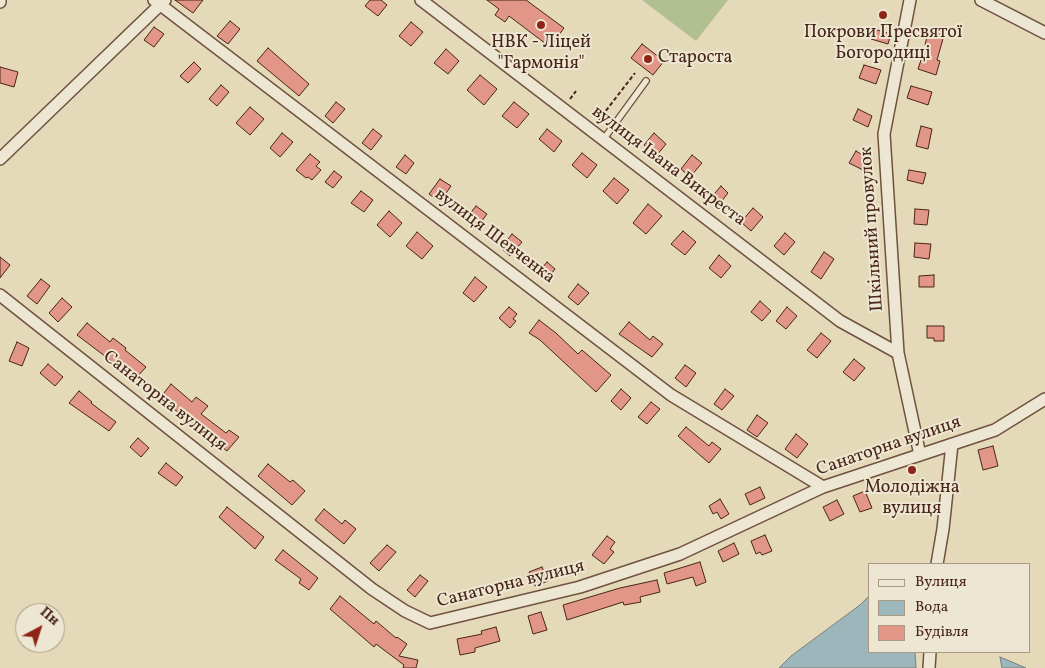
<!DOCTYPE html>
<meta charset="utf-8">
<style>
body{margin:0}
#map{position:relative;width:1045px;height:668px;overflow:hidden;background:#e4d9b9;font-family:Vollkorn,serif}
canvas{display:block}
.legend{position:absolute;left:868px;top:563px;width:162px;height:90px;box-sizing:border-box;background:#ede6d2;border:1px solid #ab9987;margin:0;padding:6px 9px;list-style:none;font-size:15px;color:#482516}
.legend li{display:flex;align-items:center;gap:10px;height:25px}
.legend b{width:25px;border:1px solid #ab9987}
.north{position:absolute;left:15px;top:603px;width:50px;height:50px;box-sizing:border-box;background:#ede6d2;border:1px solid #ab9987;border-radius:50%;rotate:40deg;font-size:14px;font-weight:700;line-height:20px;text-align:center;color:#482516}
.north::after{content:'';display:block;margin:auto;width:18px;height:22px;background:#8f2418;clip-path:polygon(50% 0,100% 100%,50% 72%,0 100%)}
</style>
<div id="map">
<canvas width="1045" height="668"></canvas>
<ul class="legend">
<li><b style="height:6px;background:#ede6d2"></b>Вулиця</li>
<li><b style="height:14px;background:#9bb7bb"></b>Вода</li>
<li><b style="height:14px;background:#e29688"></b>Будівля</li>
</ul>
<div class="north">Пн</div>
</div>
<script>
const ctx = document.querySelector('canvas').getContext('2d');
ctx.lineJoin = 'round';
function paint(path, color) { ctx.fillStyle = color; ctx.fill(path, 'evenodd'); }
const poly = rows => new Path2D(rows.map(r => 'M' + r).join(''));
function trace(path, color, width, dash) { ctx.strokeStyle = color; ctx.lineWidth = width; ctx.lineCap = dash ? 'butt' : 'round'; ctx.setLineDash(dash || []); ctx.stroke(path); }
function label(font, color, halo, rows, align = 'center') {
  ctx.font = font + ' Vollkorn,serif'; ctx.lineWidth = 4; ctx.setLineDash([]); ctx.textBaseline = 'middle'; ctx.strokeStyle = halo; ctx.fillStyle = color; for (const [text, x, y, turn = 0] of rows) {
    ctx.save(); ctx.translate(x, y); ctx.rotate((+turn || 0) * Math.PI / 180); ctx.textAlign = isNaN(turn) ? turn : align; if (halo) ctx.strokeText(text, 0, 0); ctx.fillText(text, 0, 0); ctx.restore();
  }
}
paint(poly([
 [642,0,728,0,696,41]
]), '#b2bf90');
const water = poly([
 [869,596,869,652,915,652,916,668,779,668,791,656,860,605,869,596],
 [1000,657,1026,668,1002,668,1000,657]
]);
paint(water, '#9bb7bb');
trace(water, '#7a7d79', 1);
const building = poly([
 [175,0,203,0,193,13,175,0],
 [370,0,381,0,387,5,378,16,365,6,370,0],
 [487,0,526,0,564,28,550,47,509,16,505,22,495,15,499,9,487,0],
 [230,21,240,29,228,44,217,36,230,21],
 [411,22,423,32,411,46,399,36,411,22],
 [154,27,164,34,154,47,144,40,154,27],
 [874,29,891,34,888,44,871,39,874,29],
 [928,32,944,35,937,60,940,61,936,75,918,69,926,45,925,45,928,32],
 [642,44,664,61,653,75,631,58,642,44],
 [268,48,309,84,299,96,257,61,268,48],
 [446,49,459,61,448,74,434,63,446,49],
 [194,62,201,69,188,83,180,76,194,62],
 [864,65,881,70,876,84,859,78,864,65],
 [0,67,18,72,14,87,0,83,0,67],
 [480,75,497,89,484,105,467,90,480,75],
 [221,85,229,92,217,106,209,99,221,85],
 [911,86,932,92,928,105,907,98,911,86],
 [336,102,345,109,333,123,325,116,336,102],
 [514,102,529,114,517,128,502,116,514,102],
 [250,107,264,119,250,135,236,123,250,107],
 [858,109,872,116,868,127,853,120,858,109],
 [921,126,932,129,928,149,916,146,921,126],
 [373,129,382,136,371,150,362,143,373,129],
 [547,129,562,141,554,152,539,139,547,129],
 [282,133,293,142,280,157,270,148,282,133],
 [654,133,666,144,657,155,644,145,654,133],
 [856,151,869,159,863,170,849,163,856,151],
 [582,153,597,165,587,178,572,165,582,153],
 [310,154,320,162,316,166,321,170,312,180,308,177,306,178,296,170,310,154],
 [405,155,414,163,406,174,396,167,405,155],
 [692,155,702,163,690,177,681,169,692,155],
 [909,170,926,173,923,184,907,180,909,170],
 [334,171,342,177,333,188,325,182,334,171],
 [614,178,629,190,617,204,603,191,614,178],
 [440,179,451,186,440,202,429,194,440,179],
 [721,186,728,193,718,206,710,199,721,186],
 [361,191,373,200,364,212,351,203,361,191],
 [648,204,662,216,646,234,633,223,648,204],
 [476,206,487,214,476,229,465,220,476,206],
 [753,208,763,217,751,231,741,222,753,208],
 [915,209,929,210,927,225,914,224,915,209],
 [389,211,402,223,390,237,377,225,389,211],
 [683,231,696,242,685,255,671,244,683,231],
 [417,232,433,246,422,259,406,246,417,232],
 [785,233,795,242,784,255,774,246,785,233],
 [512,234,522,242,510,256,501,248,512,234],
 [915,243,931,244,929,259,914,257,915,243],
 [824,252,834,259,821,279,811,272,824,252],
 [719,255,731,266,721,278,709,268,719,255],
 [0,257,10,265,0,278,0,257],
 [547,262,555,269,546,281,537,274,547,262],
 [934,275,934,287,919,287,919,276,934,275],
 [475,277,487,287,474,302,463,293,475,277],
 [41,279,50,286,37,304,27,296,41,279],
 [578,284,589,293,578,305,568,297,578,284],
 [62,298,72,307,58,322,49,313,62,298],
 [760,301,771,311,762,321,751,312,760,301],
 [509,307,517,314,513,319,516,321,510,328,499,318,509,307],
 [787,307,797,316,786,329,776,321,787,307],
 [539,320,556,333,578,354,582,350,611,375,596,392,540,340,529,333,539,320],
 [629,322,650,340,653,336,663,344,652,357,619,334,629,322],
 [87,323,110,342,113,338,126,348,125,350,146,367,137,377,116,360,114,363,77,335,87,323],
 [927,326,944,326,944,341,934,341,934,338,927,338,927,326],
 [821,333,831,341,817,358,807,350,821,333],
 [17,342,29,348,22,366,9,361,17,342],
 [854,359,865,368,854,381,843,372,854,359],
 [48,364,63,377,55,386,40,373,48,364],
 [685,365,696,373,686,387,675,378,685,365],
 [171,384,192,402,196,397,208,406,201,414,226,433,229,430,239,437,227,451,160,398,171,384],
 [621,389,631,398,621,410,611,401,621,389],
 [725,389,734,396,722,410,714,404,725,389],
 [79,391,92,402,91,403,116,422,109,431,69,403,79,391],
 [651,402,660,409,647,424,638,417,651,402],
 [757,415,768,423,757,437,747,430,757,415],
 [686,427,709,446,712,442,721,449,709,463,678,436,686,427],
 [796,434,808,444,797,458,785,449,796,434],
 [138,438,149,448,141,457,130,447,138,438],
 [993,446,998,466,983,470,978,450,993,446],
 [166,463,183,477,176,486,158,473,166,463],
 [268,464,290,482,293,480,305,491,292,505,258,476,268,464],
 [760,487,765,498,750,505,745,494,760,487],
 [865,491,872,508,860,512,853,496,865,491],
 [720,499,729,514,721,519,717,512,713,514,709,506,720,499],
 [837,500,844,514,830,521,823,507,837,500],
 [227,507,264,537,255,549,219,517,227,507],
 [324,509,342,524,345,520,356,529,344,544,315,520,324,509],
 [765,535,772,551,762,555,760,552,756,554,751,541,765,535],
 [607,536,615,542,610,549,614,552,604,564,592,555,607,536],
 [734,543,739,554,723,562,718,551,734,543],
 [387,545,396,552,379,571,370,563,387,545],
 [283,550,318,578,309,590,299,583,301,579,275,560,283,550],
 [700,562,706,582,696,586,693,577,667,584,664,573,700,562],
 [542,567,548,581,535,586,529,572,542,567],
 [420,575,428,581,415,597,407,590,420,575],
 [657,580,660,592,640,597,641,602,624,605,623,602,567,620,563,605,620,588,657,580],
 [340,596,374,624,376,621,396,638,397,637,407,644,399,656,418,660,416,668,403,668,404,665,376,644,374,647,330,609,340,596],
 [541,612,547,630,533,634,528,616,541,612],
 [496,627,500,641,475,648,475,652,460,655,457,639,482,634,481,631,496,627]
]);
paint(building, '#e29688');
trace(building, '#482516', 1);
const lane = poly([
 [603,140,646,81]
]);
const street = poly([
 [154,0,671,395,823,487],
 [421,0,840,321,898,353],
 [910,0,884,134,898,353,920,455],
 [981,0,1045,33],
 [0,2,0,0],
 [0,159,165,0],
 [0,295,372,589,405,611,430,623,580,587,680,554,823,487,995,430,1045,399],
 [937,564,943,529,952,444],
 [929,668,930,652]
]);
trace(lane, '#6f523f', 8);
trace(street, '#6f523f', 14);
trace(poly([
 [570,99,576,91],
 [598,121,635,73]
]), '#482516', 2, [4, 2.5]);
trace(lane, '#ede6d2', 5.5);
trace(street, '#ede6d2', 11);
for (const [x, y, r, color] of [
 [883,15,5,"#8f2418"],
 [541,25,5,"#8f2418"],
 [648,59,5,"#8f2418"],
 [912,470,5,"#8f2418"]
]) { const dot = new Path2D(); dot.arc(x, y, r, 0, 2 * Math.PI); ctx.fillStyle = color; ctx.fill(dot); trace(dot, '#ede6d2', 2); }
label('18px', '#482516', '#ede6d2', [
 ["Покрови Пресвятої",883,34],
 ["Богородиці",883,55],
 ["НВК - Ліцей",541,44],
 ["\"Гармонія\"",541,65],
 ["Староста",658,59,"left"],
 ["Молодіжна",912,489],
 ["вулиця",912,510]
]);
label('18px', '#482516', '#ede6d2', [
 ["вулиця Івана Викреста",668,167,37],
 ["Шкільний провулок",873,229,-94],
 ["вулиця Шевченка",494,237,37],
 ["Санаторна вулиця",164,402,38],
 ["Санаторна вулиця",889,447,-19],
 ["Санаторна вулиця",511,585,-14]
]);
</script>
